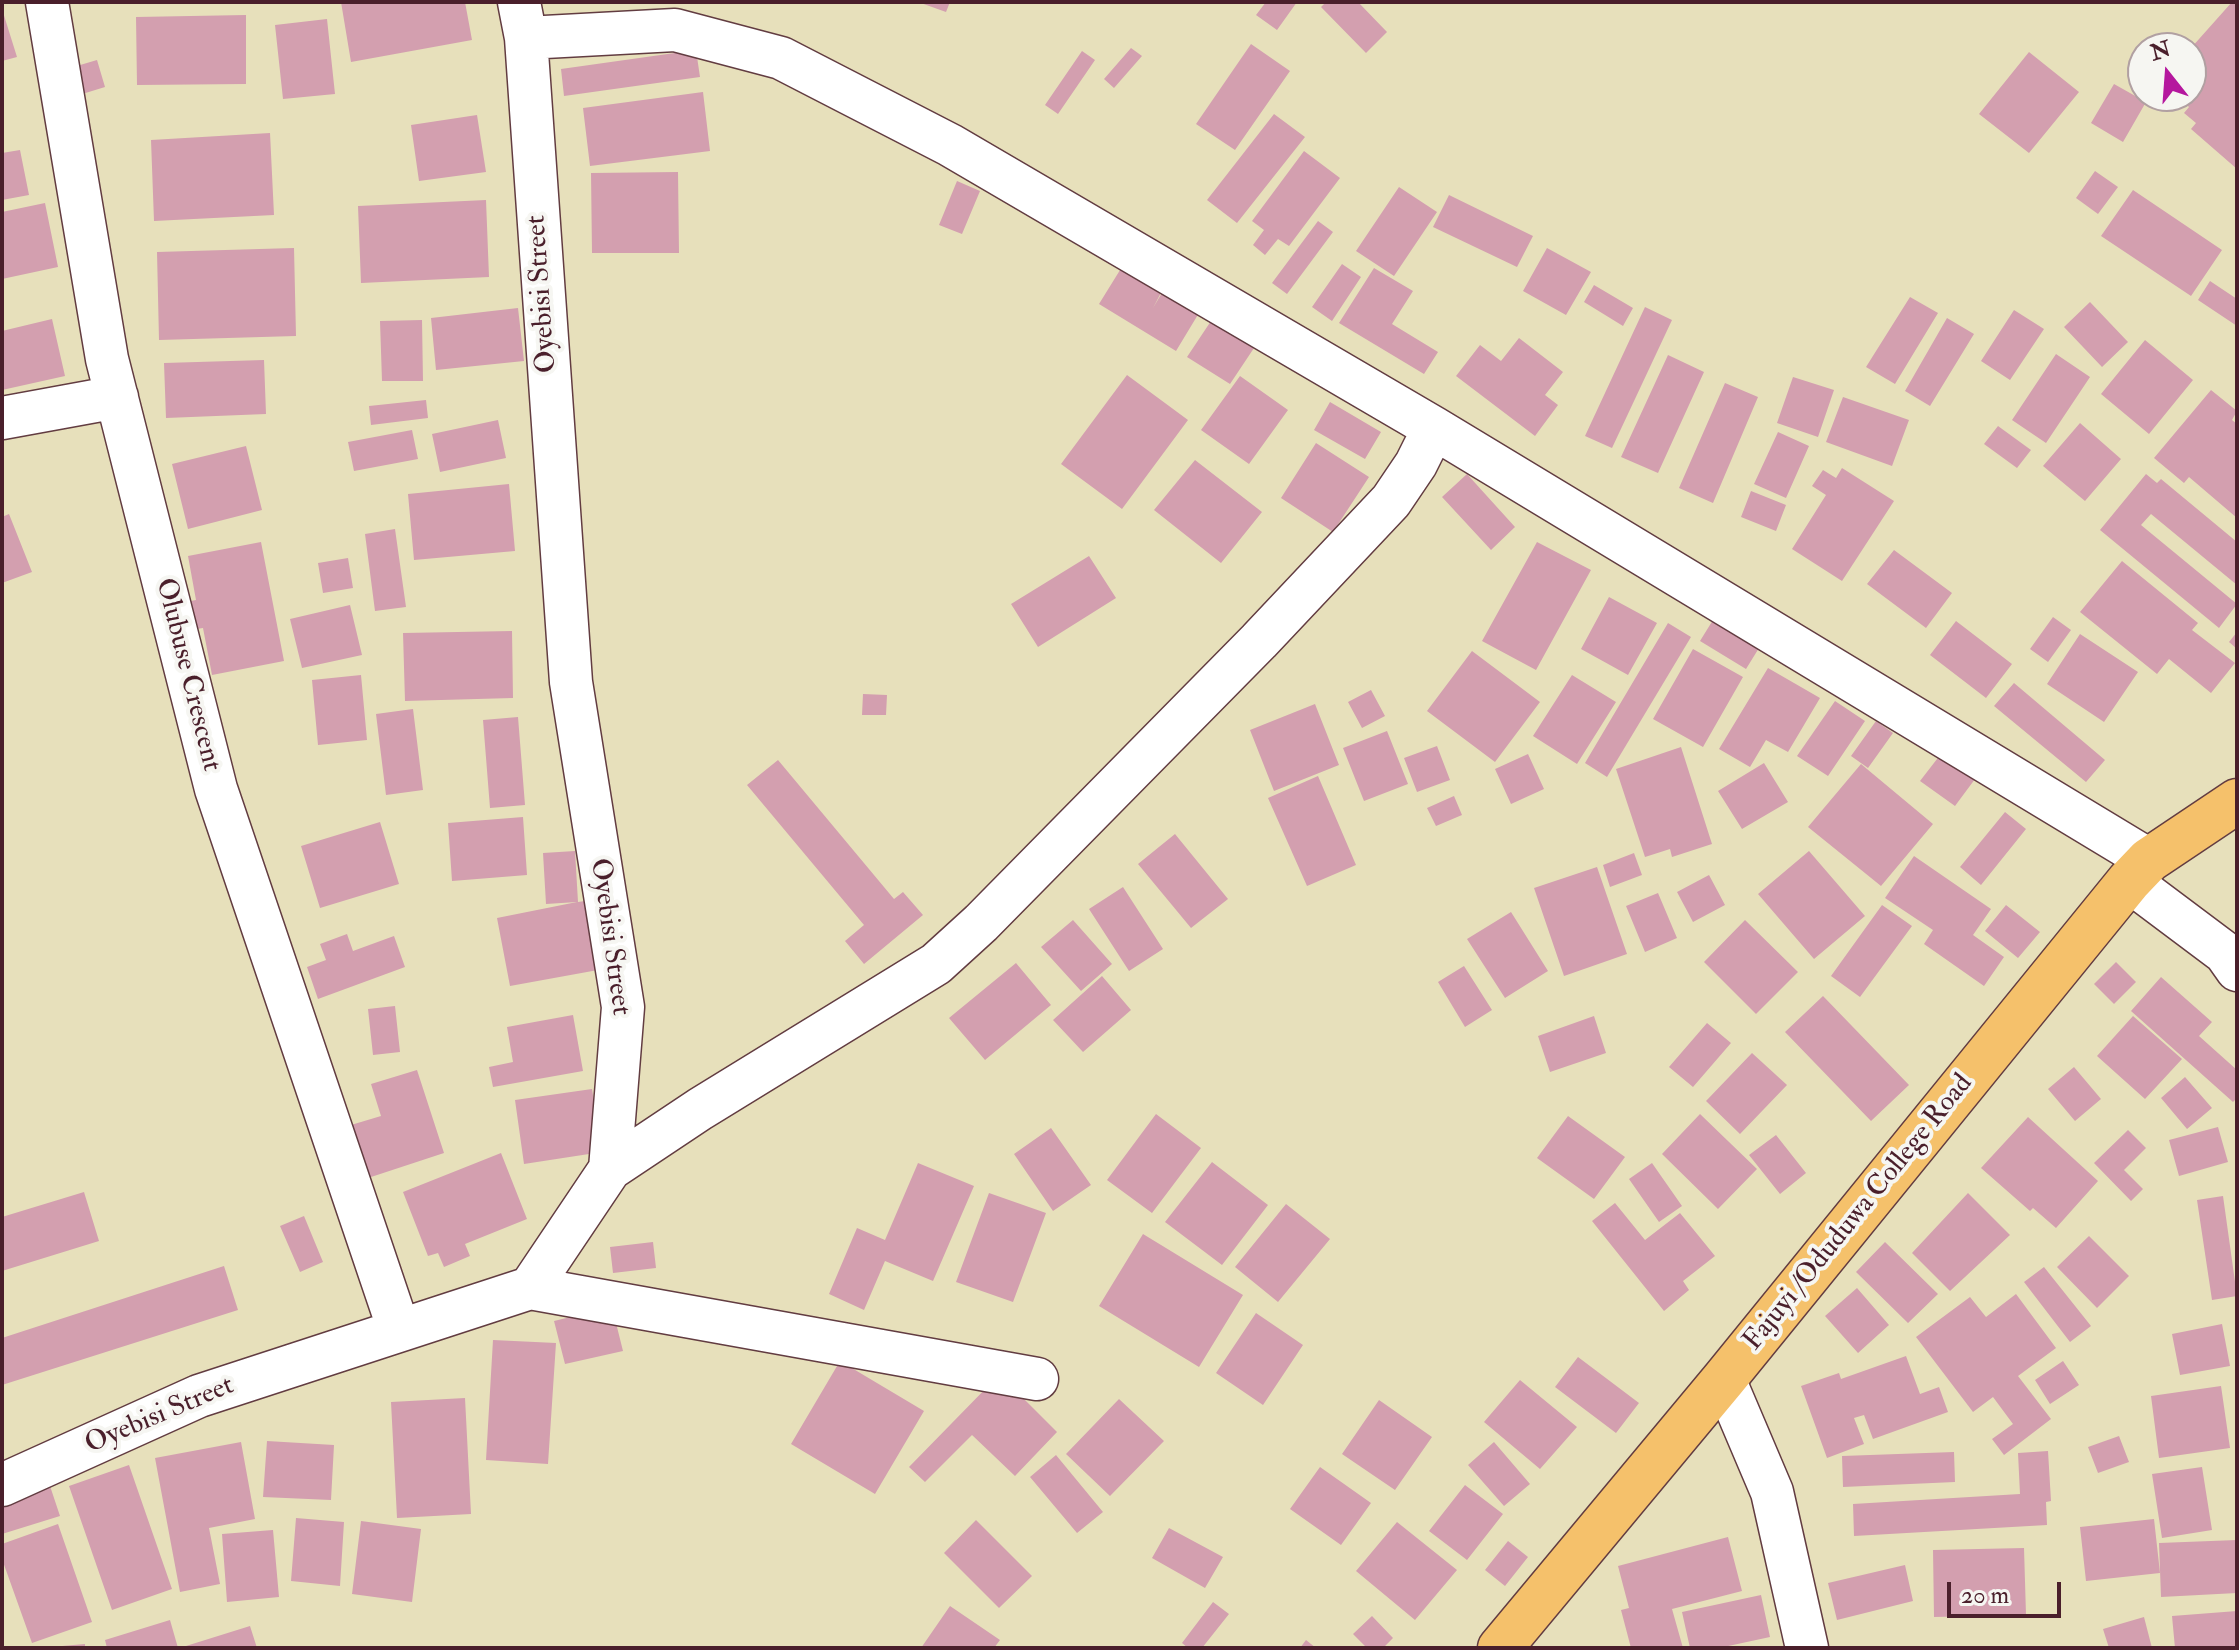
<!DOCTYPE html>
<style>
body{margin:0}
#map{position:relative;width:2239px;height:1650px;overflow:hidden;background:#e7e0bb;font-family:"IM FELL Double Pica",serif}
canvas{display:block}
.frame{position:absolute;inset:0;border:4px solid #4a1f2b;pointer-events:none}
.north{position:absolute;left:2127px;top:32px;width:80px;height:80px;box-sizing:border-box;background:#f6f6f2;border:2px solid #b1a0a2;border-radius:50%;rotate:343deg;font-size:22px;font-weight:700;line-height:32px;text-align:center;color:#4a1f2b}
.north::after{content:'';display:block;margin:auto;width:28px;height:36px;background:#b5179e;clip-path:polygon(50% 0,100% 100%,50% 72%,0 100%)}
.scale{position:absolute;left:1947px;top:1582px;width:114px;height:36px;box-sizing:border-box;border:4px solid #4a1f2b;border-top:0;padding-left:10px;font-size:24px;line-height:28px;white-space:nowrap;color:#4a1f2b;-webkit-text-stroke:6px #f6f6f2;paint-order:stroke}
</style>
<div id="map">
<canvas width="2239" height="1650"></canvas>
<div class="frame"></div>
<div class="north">N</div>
<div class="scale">20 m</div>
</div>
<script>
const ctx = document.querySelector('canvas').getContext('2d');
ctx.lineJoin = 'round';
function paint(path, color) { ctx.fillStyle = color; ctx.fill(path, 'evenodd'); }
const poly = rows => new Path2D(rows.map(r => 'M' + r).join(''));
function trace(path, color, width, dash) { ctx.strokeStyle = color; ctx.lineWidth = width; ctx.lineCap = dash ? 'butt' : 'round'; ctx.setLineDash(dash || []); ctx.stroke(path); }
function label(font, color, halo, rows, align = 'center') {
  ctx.font = font + ' "IM FELL Double Pica",serif'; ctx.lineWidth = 8; ctx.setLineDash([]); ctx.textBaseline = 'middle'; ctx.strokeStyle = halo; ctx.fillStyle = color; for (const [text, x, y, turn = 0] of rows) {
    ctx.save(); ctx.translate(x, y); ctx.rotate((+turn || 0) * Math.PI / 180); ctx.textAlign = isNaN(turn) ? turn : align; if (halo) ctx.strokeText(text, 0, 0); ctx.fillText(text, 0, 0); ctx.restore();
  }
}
paint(poly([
 [341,2,465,2,472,40,351,62],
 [918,2,950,2,946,12],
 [1266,2,1297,2,1277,30,1256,15],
 [1326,2,1358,2,1387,32,1366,53,1321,7],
 [2232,2,2237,2,2237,169,2191,129,2196,123,2184,113,2189,107,2180,99,2183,96,2191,96,2191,48],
 [2,9,17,57,2,61],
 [246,15,246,84,137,85,136,17],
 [327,19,335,94,283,99,275,25],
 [1251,44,1290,71,1235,150,1196,124],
 [1131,48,1142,56,1114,88,1104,79],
 [696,50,700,77,564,96,561,69],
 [1082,51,1095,60,1058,114,1045,105],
 [2029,52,2079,92,2029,153,1979,114],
 [97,60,105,87,79,95,70,68],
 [2114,84,2146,102,2123,142,2091,123],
 [703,92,710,151,590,166,583,108],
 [1274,114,1305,137,1237,223,1207,200],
 [477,115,486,172,419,181,411,125],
 [270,133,274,215,154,221,151,140],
 [20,150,29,195,2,200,2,153],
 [1304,151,1340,178,1289,246,1278,239,1265,255,1253,245,1264,230,1252,221],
 [2095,171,2118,187,2098,214,2076,198],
 [678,172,679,253,592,253,591,173],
 [957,181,980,191,962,234,939,225],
 [1399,187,1437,212,1394,276,1356,251],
 [2133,190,2222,250,2191,296,2101,236],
 [1449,195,1533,236,1517,267,1433,227],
 [486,200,489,277,361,283,358,206],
 [45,203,58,267,2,279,2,212],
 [1318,221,1333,232,1287,294,1272,283],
 [294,248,296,336,159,340,157,252],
 [1547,248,1591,272,1566,315,1523,291],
 [1125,262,1165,285,1153,308,1166,286,1202,308,1176,351,1099,304],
 [1342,264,1361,277,1332,321,1312,307],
 [1374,268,1413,291,1392,324,1438,352,1424,374,1339,323],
 [2210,281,2237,299,2237,326,2198,300],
 [1594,285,1633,308,1623,326,1584,302],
 [1910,297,1938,313,1895,384,1866,367],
 [2090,302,2128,342,2102,367,2064,327],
 [1645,307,1672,320,1612,448,1585,436],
 [518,308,524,361,436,370,431,318],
 [2014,310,2044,329,2010,380,1981,361],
 [1213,318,1256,345,1230,384,1187,357],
 [1947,318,1974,334,1930,406,1905,391],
 [52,319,65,376,2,390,2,331],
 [422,320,423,381,382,381,380,321],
 [1519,338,1563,372,1545,395,1558,405,1535,436,1456,376,1480,345,1501,361],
 [2145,340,2193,380,2149,434,2101,394],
 [2056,354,2090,377,2046,443,2012,420],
 [1668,355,1704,372,1658,473,1621,457],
 [264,360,266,414,166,418,164,363],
 [1127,375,1188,420,1122,509,1061,464],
 [1240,376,1288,410,1249,464,1201,430],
 [1793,377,1834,390,1818,437,1777,423],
 [1725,383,1758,397,1713,503,1679,488],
 [2211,390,2237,411,2232,420,2237,424,2237,518,2189,477,2184,483,2154,458],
 [1843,397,1909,420,1892,466,1826,442],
 [426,400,428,418,371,425,369,406],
 [1330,402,1381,432,1365,459,1314,430],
 [498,420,506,458,440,472,432,434],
 [2080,423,2121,459,2085,501,2043,466],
 [1998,426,2031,450,2017,468,1984,444],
 [412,430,418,459,354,471,348,442],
 [1778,432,1809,446,1786,498,1754,484],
 [1316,443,1369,477,1333,532,1281,498],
 [246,446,262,510,188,529,172,464],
 [1195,460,1262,512,1221,563,1154,510],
 [1842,468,1894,501,1842,581,1792,549,1826,495,1812,486,1823,470,1836,478],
 [1467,474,1515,527,1491,550,1442,497],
 [2146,474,2157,483,2161,479,2237,542,2237,585,2151,514,2141,525,2237,604,2219,628,2100,530],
 [509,484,515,551,414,560,408,494],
 [1751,491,1786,505,1776,531,1741,517],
 [9,514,32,572,2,583,2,517],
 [395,529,406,607,375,611,365,534],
 [261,542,284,661,212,675,203,628,190,630,185,602,196,600,188,556],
 [1537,542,1591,570,1536,670,1482,641],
 [1894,550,1952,593,1926,628,1867,584],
 [1089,556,1116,598,1038,647,1011,604],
 [348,558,353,588,323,593,318,563],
 [2122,561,2198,623,2192,630,2235,663,2211,693,2169,659,2157,674,2080,612],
 [1609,597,1657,623,1628,675,1581,649],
 [350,605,362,655,302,668,290,619],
 [2053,617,2071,630,2048,662,2030,649],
 [1713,620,1759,648,1746,669,1700,641],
 [1956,621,2012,664,1986,698,1930,655],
 [1668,623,1691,637,1607,777,1585,763],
 [512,631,513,698,405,701,403,633],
 [2237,632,2237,649,2229,642],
 [2080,634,2138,672,2104,722,2047,684],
 [1693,649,1743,677,1703,747,1653,719],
 [1472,651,1540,702,1495,762,1427,711],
 [1768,668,1820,698,1788,752,1766,740,1750,767,1719,749],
 [361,675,367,740,318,745,312,680],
 [1572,675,1616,702,1577,764,1533,736],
 [2014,683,2105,760,2086,782,1994,706],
 [1371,690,1385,716,1362,728,1348,702],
 [863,694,887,695,886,715,862,715],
 [1835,701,1865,721,1828,776,1797,756],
 [1315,704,1339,765,1274,791,1250,730],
 [413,709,423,790,386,795,376,714],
 [518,717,525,805,490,808,483,720],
 [1876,721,1893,733,1868,768,1851,756],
 [1387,731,1408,784,1364,801,1343,748],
 [1437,746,1450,780,1417,792,1404,758],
 [1681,747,1712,844,1672,857,1670,849,1645,857,1616,769],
 [1944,750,1978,775,1955,806,1920,781],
 [1528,754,1544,789,1511,804,1495,769],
 [778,760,894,899,903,892,923,915,864,964,845,941,864,925,747,785],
 [1764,763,1788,802,1742,829,1718,791],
 [1861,764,1933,824,1881,886,1808,827],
 [1318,776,1356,865,1307,886,1268,798],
 [1454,796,1462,815,1436,826,1427,808],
 [2005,812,2026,829,1981,885,1960,867],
 [523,817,527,875,452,881,448,823],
 [380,822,399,884,320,908,301,846],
 [1175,834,1228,899,1191,928,1138,864],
 [575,851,578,902,585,901,598,970,510,986,497,918,577,902,546,904,543,853],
 [1809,851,1865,916,1814,959,1758,894],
 [1634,853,1642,875,1610,887,1603,865],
 [1914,856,1991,909,1973,935,2004,957,1984,986,1924,944,1933,930,1885,898],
 [1597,867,1627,954,1564,976,1534,888],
 [1709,875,1725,905,1693,922,1677,892],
 [1123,887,1163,949,1129,971,1089,909],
 [1658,893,1677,938,1645,952,1626,906],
 [1882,905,1912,926,1860,997,1831,976],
 [2006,905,2040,932,2018,958,1985,931],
 [1511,912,1548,971,1505,998,1467,939],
 [1073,920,1112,964,1081,991,1041,947],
 [1745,920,1798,972,1756,1014,1704,962],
 [347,934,353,951,394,936,405,967,318,999,307,967,326,960,320,944],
 [2116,962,2136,982,2114,1004,2094,984],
 [1016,963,1051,1005,985,1060,949,1018],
 [1464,966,1492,1010,1465,1027,1438,982],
 [1102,976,1131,1010,1083,1052,1053,1020],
 [2161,977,2212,1022,2199,1036,2237,1070,2237,1098,2233,1102,2131,1011],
 [1823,996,1909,1085,1871,1121,1785,1032],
 [395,1006,400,1052,373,1055,368,1009],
 [573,1015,583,1071,493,1087,489,1067,513,1062,507,1027],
 [1594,1016,1606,1053,1550,1072,1538,1036],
 [2133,1016,2182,1059,2145,1099,2097,1056],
 [1707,1023,1731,1043,1693,1087,1669,1067],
 [1752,1053,1787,1085,1740,1134,1706,1101],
 [2074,1067,2101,1099,2075,1121,2048,1089],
 [417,1070,444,1153,368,1178,351,1125,381,1116,371,1084],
 [2185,1077,2212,1108,2187,1129,2161,1098],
 [592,1089,602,1152,524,1164,515,1100],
 [1156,1114,1201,1148,1152,1213,1107,1180],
 [1700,1114,1757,1169,1718,1209,1662,1154],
 [1568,1116,1625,1157,1594,1199,1537,1158],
 [2028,1117,2098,1181,2056,1228,2033,1208,2030,1211,1981,1168],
 [2218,1127,2228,1162,2179,1176,2169,1140],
 [1051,1128,1091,1185,1053,1211,1014,1154],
 [2128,1130,2146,1148,2124,1170,2143,1189,2131,1201,2094,1163],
 [1776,1135,1806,1173,1780,1194,1749,1155],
 [501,1153,527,1219,465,1244,470,1256,444,1267,438,1253,428,1256,403,1192],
 [1212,1162,1268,1205,1222,1265,1165,1222],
 [918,1163,974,1186,933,1281,885,1261,864,1310,829,1294,857,1228,885,1240],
 [1652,1163,1682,1206,1659,1222,1629,1179],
 [84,1192,99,1241,2,1271,2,1217],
 [989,1193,1046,1213,1013,1302,956,1282],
 [1968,1193,2010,1235,1950,1291,1912,1253],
 [2223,1196,2237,1296,2212,1300,2197,1200],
 [1615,1203,1645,1240,1680,1213,1715,1256,1683,1281,1689,1290,1664,1311,1592,1221],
 [1286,1204,1330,1239,1278,1302,1235,1267],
 [304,1216,323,1262,300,1272,280,1226],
 [1143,1234,1243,1295,1199,1367,1099,1306],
 [2089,1236,2129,1276,2097,1308,2057,1267],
 [653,1242,656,1268,613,1273,610,1247],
 [1885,1242,1938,1294,1908,1323,1856,1272],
 [224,1266,238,1310,2,1385,2,1338],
 [2044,1267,2091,1326,2070,1342,2024,1282],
 [1857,1288,1889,1325,1858,1353,1825,1316],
 [2016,1294,2056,1348,2018,1376,2051,1419,2004,1455,1992,1439,2013,1424,1993,1397,1973,1412,1916,1337,1970,1297,1986,1317],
 [612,1307,623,1351,565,1364,554,1321],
 [1256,1313,1303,1345,1263,1405,1216,1373],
 [2222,1324,2230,1366,2180,1375,2172,1334],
 [493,1340,556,1343,548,1464,486,1460],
 [1906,1356,1920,1394,1939,1387,1948,1412,1873,1439,1864,1415,1854,1418,1864,1444,1827,1458,1801,1386,1839,1373,1841,1379],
 [1578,1357,1639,1403,1616,1433,1555,1387],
 [840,1361,924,1411,875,1494,791,1444],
 [2063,1361,2079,1385,2050,1404,2035,1380],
 [1520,1380,1577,1427,1540,1469,1484,1422],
 [993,1381,1013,1388,1057,1432,1015,1476,972,1435,925,1482,909,1467],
 [2221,1386,2230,1448,2159,1458,2151,1396],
 [465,1398,471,1514,397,1518,391,1402],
 [1119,1399,1164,1441,1110,1496,1066,1454],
 [1379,1400,1432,1437,1395,1490,1342,1454],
 [2119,1436,2129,1462,2098,1473,2088,1447],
 [267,1441,334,1445,331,1500,263,1497],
 [241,1442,255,1519,209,1528,220,1584,180,1592,155,1458],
 [1494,1442,1530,1484,1504,1506,1468,1465],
 [2048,1451,2051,1501,2046,1502,2047,1525,1854,1536,1853,1504,2020,1494,2018,1453],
 [1954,1452,1955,1482,1843,1487,1842,1456],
 [1056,1455,1103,1512,1077,1533,1030,1477],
 [129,1465,172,1589,112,1610,69,1486],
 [1320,1467,1371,1503,1341,1545,1290,1509],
 [2202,1467,2212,1530,2162,1538,2152,1474],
 [48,1480,60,1516,2,1534,2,1496],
 [1465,1485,1503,1514,1467,1560,1429,1531],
 [296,1518,344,1522,340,1586,291,1581],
 [2154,1519,2160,1573,2086,1581,2080,1527],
 [976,1520,1032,1576,999,1608,944,1553],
 [361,1521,421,1529,412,1602,352,1594],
 [1397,1522,1457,1570,1415,1620,1356,1571],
 [58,1524,92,1622,32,1643,2,1559,2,1544],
 [1169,1528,1223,1557,1205,1588,1152,1558],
 [273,1530,279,1597,227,1602,222,1534],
 [1728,1537,1742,1591,1672,1609,1683,1648,1631,1648,1621,1610,1629,1608,1618,1566],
 [2237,1540,2237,1593,2161,1597,2159,1543],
 [1508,1541,1528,1557,1505,1586,1485,1570],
 [2024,1548,2026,1615,1934,1617,1933,1550],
 [1905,1565,1913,1601,1837,1620,1828,1583],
 [1761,1595,1770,1637,1719,1648,1690,1648,1682,1612],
 [1213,1602,1229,1614,1202,1648,1188,1648,1182,1643],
 [950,1606,1000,1640,994,1648,921,1648],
 [2237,1611,2237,1648,2175,1648,2172,1616],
 [1372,1616,1393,1638,1383,1648,1367,1648,1353,1634],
 [2144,1617,2152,1648,2109,1648,2103,1629],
 [170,1620,178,1648,107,1648,105,1640],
 [250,1626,257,1648,187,1648,186,1646],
 [1306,1640,1316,1648,1300,1648],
 [85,1644,85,1648,63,1648,62,1646]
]), '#d39faf');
const street = poly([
 [47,2,107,359,216,789,399,1330],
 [526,38,675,30,781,58,950,145,1434,428,2149,860],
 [2,418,117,397],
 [2129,881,2225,953,2237,970],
 [610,1169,700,1109,936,964,981,923,1259,641,1391,501,1416,464,1434,428],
 [530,1288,1037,1379],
 [1724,1379,1772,1492,1807,1648],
 [2,1485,199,1396,530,1288,610,1169,623,1007,571,682,526,38,519,2]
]);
const primary = poly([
 [1500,1648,1724,1379,2129,881,2149,860,2237,801]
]);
trace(street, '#623c41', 45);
trace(primary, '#623c41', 47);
trace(street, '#fff', 42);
trace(primary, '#f5c16b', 44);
label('28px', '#4a1f2b', '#f6f6f2', [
 ["Oyebisi Street",543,294,-94],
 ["Olubuse Crescent",187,675,76],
 ["Oyebisi Street",609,937,82],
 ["Fajuyi /Oduduwa College Road",1859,1213,-51],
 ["Oyebisi Street",160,1416,-23]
]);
</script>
